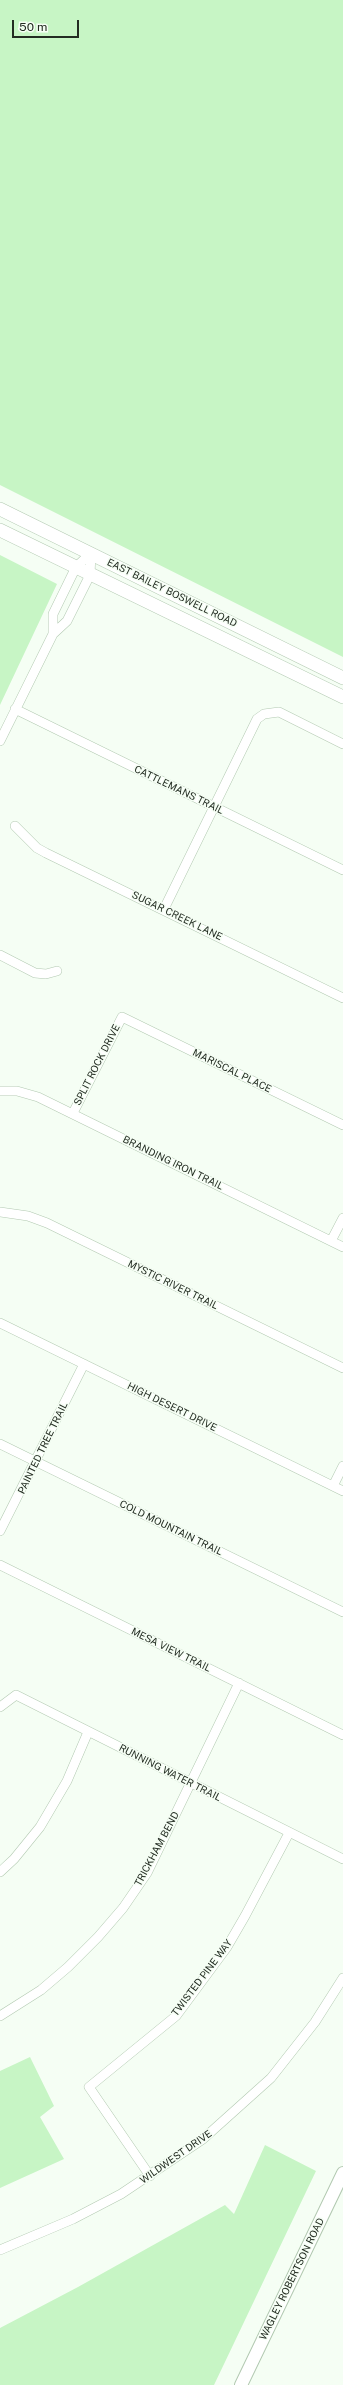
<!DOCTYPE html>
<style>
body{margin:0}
#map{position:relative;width:343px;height:2385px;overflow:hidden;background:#f5fef4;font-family:"Public Sans",sans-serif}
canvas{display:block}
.scale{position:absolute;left:12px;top:20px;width:67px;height:18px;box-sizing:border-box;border:2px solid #232c22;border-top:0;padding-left:5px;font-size:12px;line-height:14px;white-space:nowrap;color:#232c22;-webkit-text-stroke:3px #f5fef4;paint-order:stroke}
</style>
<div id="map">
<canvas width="343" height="2385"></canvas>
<div class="scale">50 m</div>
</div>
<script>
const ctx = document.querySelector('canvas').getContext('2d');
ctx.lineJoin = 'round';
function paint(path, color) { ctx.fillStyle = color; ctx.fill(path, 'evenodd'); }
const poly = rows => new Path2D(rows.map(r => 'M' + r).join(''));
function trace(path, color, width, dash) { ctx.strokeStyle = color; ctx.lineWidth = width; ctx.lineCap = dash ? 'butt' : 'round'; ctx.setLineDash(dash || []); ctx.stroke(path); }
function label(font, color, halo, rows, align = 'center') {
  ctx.font = font + ' "Public Sans",sans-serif'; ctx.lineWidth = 3; ctx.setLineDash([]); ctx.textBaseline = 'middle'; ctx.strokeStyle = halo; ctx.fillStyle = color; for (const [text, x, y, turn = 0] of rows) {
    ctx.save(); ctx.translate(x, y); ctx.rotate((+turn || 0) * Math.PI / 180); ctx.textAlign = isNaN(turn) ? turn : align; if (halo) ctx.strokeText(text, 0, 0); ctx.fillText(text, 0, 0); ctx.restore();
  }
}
paint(poly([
 [0,0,343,0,343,657,0,485],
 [0,555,57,584,0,705],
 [30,2057,54,2106,40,2117,64,2159,0,2188,0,2071],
 [265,2145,316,2171,214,2385,0,2385,0,2328,78,2287,225,2205,234,2214]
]), '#c7f5c5');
const minor = poly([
 [53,634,53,614,76,567,91,553],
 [15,709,343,870],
 [0,741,53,634,67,621,90,575,91,553],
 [15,826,37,848,46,853,343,998],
 [164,909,257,719,264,714,279,712,343,744],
 [0,955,35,973,46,974,57,971],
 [0,1091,17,1091,38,1097,343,1247],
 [73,1113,122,1017,343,1125],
 [0,1212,28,1216,47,1223,343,1368],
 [331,1241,343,1218],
 [0,1323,343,1491],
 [0,1444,343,1612],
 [333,1486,343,1466],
 [0,1531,84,1364],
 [0,1565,343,1735],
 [0,1707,16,1695,343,1859],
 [0,1872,14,1859,40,1827,67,1781,88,1732],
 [0,2016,41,1990,68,1967,98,1937,123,1908,147,1873,239,1683],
 [150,2176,89,2087,176,2016,227,1947,245,1916,289,1833],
 [0,2250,73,2219,121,2194,203,2139,271,2078,315,2022,343,1978]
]);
const tertiary = poly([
 [241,2385,343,2173]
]);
const secondary = poly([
 [0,509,343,678],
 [0,530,343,697]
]);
trace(minor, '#b2c9b1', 10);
trace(tertiary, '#b2c9b1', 14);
trace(secondary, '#b2c9b1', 14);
trace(minor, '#fff', 9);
trace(tertiary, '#fff', 12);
trace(secondary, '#fff', 13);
label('10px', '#232c22', '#f5fef4', [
 ["EAST BAILEY BOSWELL ROAD",172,593,26],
 ["CATTLEMANS TRAIL",179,790,26],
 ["SUGAR CREEK LANE",177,916,26],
 ["SPLIT ROCK DRIVE",97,1065,-63],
 ["MARISCAL PLACE",232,1071,26],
 ["BRANDING IRON TRAIL",173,1163,26],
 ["MYSTIC RIVER TRAIL",173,1285,26],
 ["HIGH DESERT DRIVE",172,1407,26],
 ["PAINTED TREE TRAIL",43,1448,-64],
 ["COLD MOUNTAIN TRAIL",171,1528,26],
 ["MESA VIEW TRAIL",171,1650,26],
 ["RUNNING WATER TRAIL",170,1773,27],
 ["TRICKHAM BEND",157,1849,-62],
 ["TWISTED PINE WAY",202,1978,-53],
 ["WILDWEST DRIVE",176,2157,-35],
 ["WAGLEY ROBERTSON ROAD",292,2279,-64]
]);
</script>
